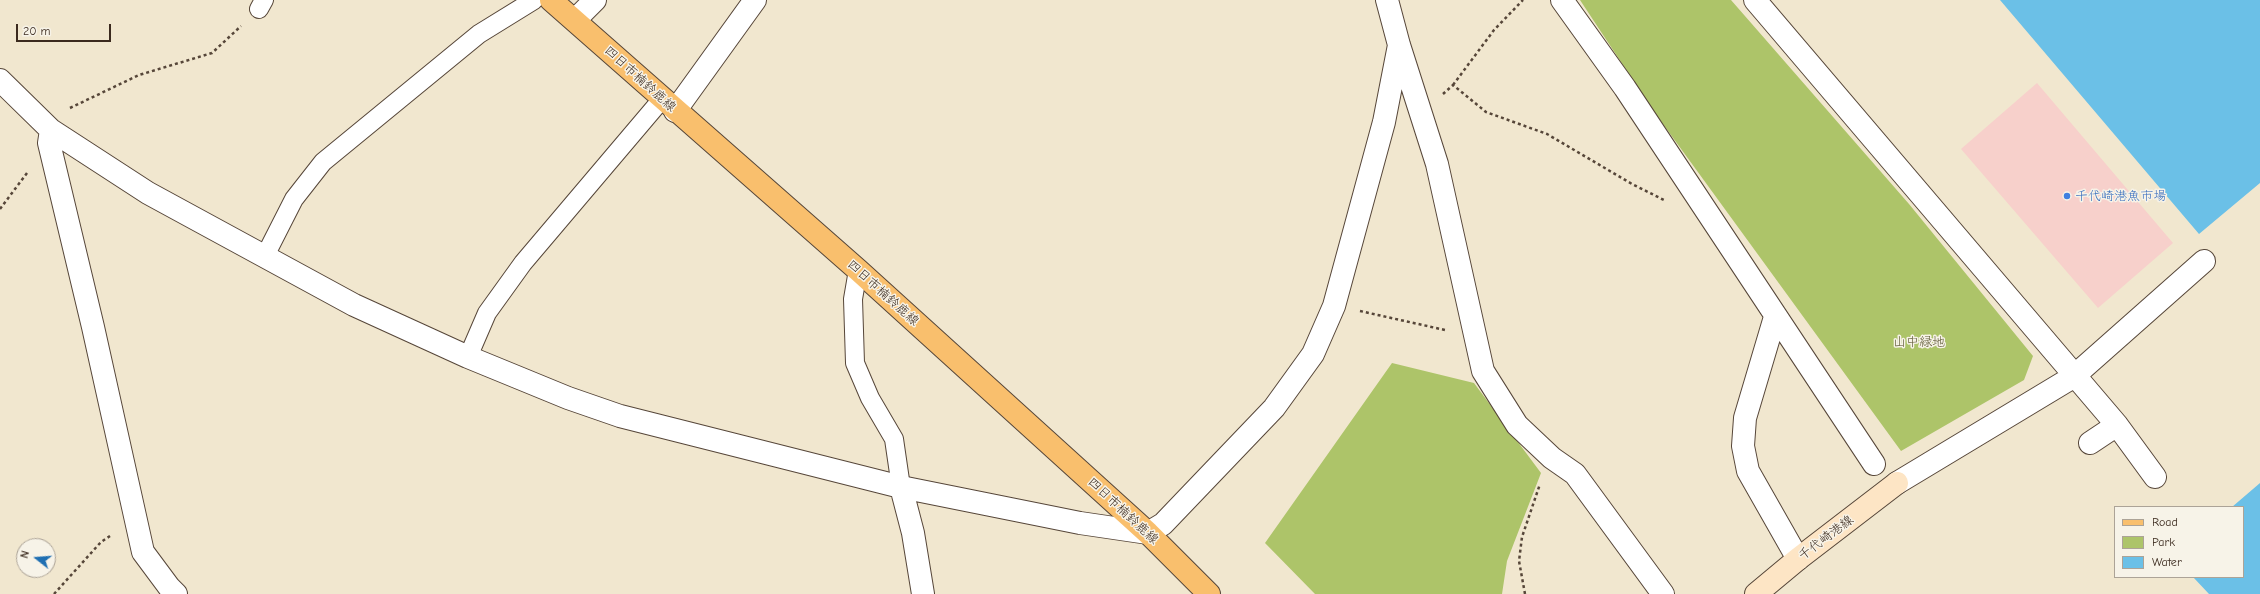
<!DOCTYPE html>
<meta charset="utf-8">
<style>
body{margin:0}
#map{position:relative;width:2260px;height:594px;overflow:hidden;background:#f1e7cf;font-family:"Comic Neue",sans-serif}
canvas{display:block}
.legend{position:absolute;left:2114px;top:506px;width:130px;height:72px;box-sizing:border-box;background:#f7f3e8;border:1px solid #aca397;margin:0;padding:5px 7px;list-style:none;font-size:12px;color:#3b2a1e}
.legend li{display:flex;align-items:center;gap:8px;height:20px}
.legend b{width:20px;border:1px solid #aca397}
.north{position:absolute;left:16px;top:538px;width:40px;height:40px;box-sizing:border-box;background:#f7f3e8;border:1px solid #aca397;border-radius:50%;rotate:287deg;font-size:11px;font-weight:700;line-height:16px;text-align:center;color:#3b2a1e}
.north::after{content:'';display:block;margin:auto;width:14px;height:18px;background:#1f6fb2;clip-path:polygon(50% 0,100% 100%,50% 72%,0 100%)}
.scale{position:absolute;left:16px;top:24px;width:95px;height:18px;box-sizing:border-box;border:2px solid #3b2a1e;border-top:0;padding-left:5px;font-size:12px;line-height:14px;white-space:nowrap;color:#3b2a1e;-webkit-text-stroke:3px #f7f3e8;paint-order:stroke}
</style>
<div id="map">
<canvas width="2260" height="594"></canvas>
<ul class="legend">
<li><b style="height:5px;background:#f9bf6d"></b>Road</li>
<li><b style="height:11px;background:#adc469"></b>Park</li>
<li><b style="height:11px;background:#6bc0e7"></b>Water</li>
</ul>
<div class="north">N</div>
<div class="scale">20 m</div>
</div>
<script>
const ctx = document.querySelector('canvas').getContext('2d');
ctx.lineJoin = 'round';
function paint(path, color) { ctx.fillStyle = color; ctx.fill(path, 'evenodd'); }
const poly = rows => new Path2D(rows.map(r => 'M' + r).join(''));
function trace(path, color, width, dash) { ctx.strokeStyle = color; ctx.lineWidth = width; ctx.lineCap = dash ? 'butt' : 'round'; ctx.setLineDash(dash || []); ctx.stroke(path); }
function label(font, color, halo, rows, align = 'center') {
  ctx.font = font + ' "Comic Neue","Klee One",sans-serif'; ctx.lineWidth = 3; ctx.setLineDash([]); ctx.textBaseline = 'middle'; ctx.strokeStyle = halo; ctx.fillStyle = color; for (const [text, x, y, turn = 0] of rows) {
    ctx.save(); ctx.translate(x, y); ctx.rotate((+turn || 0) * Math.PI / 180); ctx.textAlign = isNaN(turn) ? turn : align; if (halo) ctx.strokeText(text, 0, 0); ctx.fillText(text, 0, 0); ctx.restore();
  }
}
paint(poly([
 [2037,83,2173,243,2098,308,1961,149]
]), '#f7d0cb');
paint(poly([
 [1580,0,1731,0,1909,204,2033,356,2024,380,1901,451,1652,109],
 [1392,363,1474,383,1541,473,1507,561,1502,594,1315,594,1265,543]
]), '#adc469');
paint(poly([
 [2000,0,2260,0,2260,183,2199,234],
 [2260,483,2260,594,2209,594,2193,577,2243,577,2243,507,2232,507]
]), '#6bc0e7');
const lane = poly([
 [259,9,264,0],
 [265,256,294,199,323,162,479,34,534,0],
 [858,270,853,299,855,363,870,398,894,439,901,487],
 [468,357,487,313,523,263,662,99]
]);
const street = poly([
 [1387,0,1399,45,1437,164,1483,371,1517,425,1552,458,1575,474,1663,594],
 [1562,0,1625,88,1874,464],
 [1755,0,2117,425,2155,477],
 [575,20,595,0],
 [0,80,51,130,148,193,354,305,468,357,568,398,620,416,901,487,1080,523,1148,533,1163,524,1274,408,1313,354,1334,306,1384,122,1399,45],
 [675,111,755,0],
 [51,130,49,143,93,327,143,552,169,587,176,594],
 [1775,317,1745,418,1743,446,1748,471,1798,559],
 [2090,443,2117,425],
 [1897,483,2073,377,2204,261],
 [901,487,913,533,923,594]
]);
const secondary = poly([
 [1756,594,1798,559,1897,483]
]);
const primary = poly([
 [551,0,858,270,1148,533,1209,594]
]);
trace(lane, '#564639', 20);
trace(street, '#564639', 24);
trace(secondary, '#564639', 24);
trace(primary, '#564639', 24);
trace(poly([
 [1453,85,1494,30,1523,0],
 [1443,94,1453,85,1486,112,1547,134,1632,184,1664,200],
 [70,108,139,75,212,53,241,26],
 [0,209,27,173],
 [1360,311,1445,330],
 [54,594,101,542,110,536],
 [1525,594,1519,561,1522,537,1540,484]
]), '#564639', 2.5, [3, 3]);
trace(lane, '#fff', 18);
trace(street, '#fff', 22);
trace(secondary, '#fde5c5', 22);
trace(primary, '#f9bf6d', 22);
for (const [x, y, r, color] of [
 [2067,196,4,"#3f7fe0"]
]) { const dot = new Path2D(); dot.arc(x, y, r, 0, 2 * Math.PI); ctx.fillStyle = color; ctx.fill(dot); trace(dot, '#f7f3e8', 1.5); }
label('13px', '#3b2a1e', '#f7f3e8', [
 ["四日市楠鈴鹿線",640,79,42],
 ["四日市楠鈴鹿線",883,293,42],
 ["四日市楠鈴鹿線",1123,511,43],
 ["千代崎港線",1826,538,-37]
]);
label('13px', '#366cbe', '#f7f3e8', [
 ["千代崎港魚市場",2075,196]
], 'left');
label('13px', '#5d5834', '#f7f3e8', [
 ["山中緑地",1919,342]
]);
</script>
